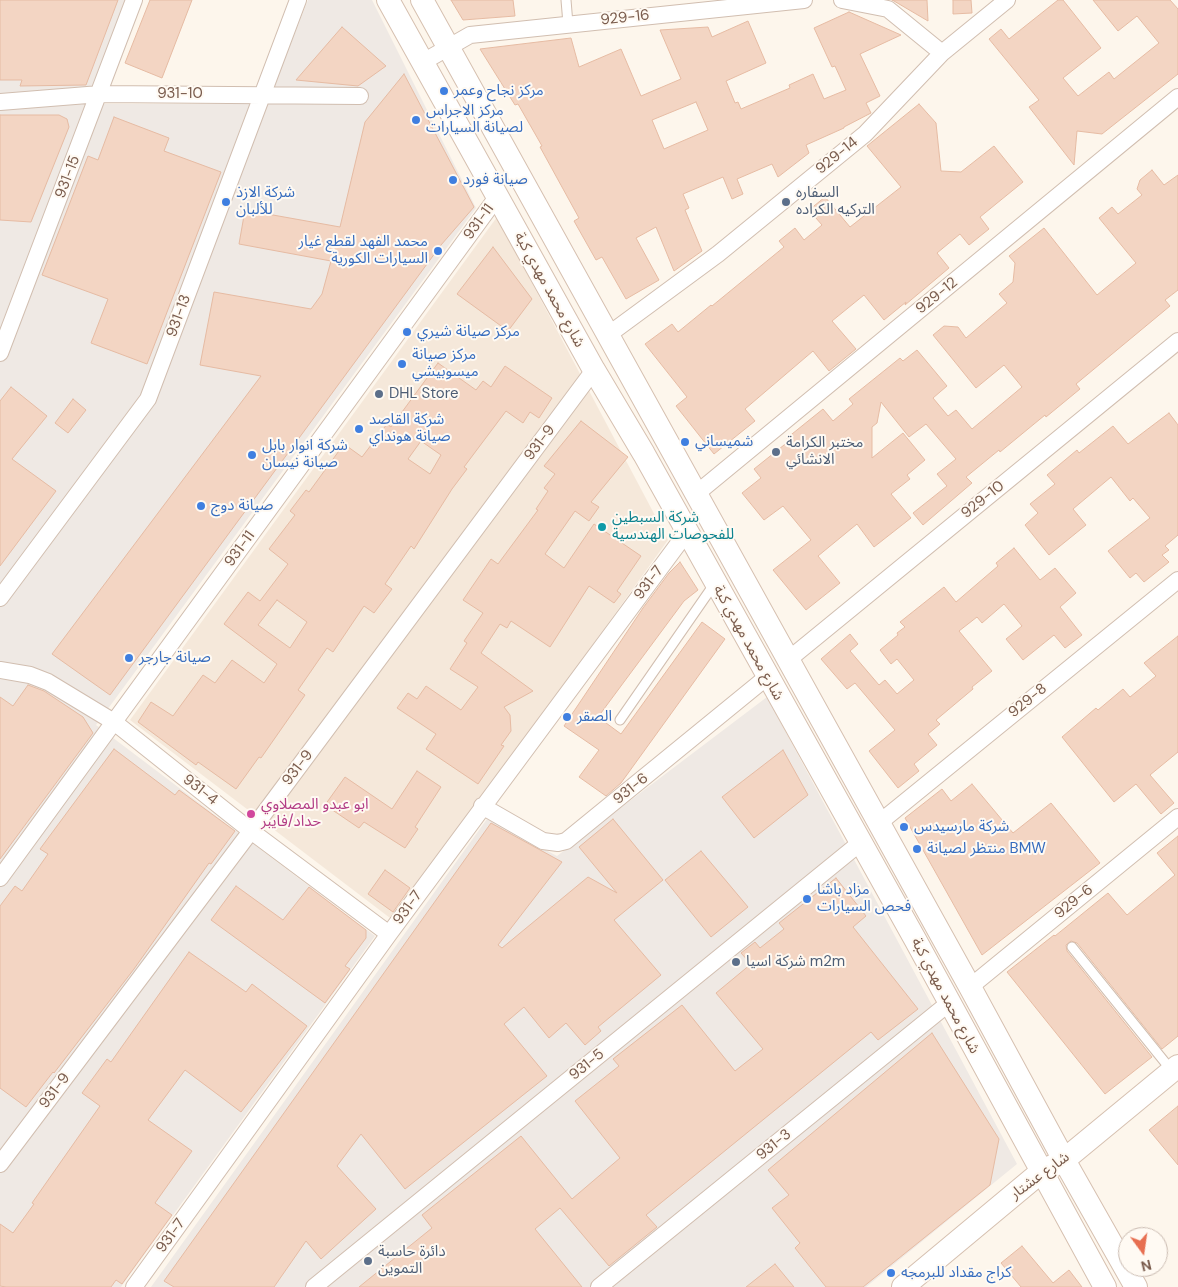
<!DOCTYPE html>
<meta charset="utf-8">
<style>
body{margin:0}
#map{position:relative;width:1178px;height:1287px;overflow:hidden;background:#fdf6ec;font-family:"DM Sans",sans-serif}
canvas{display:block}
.north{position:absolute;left:1118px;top:1227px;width:50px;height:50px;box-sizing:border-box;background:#fffaf3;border:1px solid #cabbb1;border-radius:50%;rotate:166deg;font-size:14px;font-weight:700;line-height:20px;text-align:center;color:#7a5c4d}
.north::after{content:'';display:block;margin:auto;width:18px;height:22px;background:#e76f51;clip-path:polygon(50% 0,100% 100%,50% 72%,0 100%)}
</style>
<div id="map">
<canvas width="1178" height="1287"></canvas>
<div class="north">N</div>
</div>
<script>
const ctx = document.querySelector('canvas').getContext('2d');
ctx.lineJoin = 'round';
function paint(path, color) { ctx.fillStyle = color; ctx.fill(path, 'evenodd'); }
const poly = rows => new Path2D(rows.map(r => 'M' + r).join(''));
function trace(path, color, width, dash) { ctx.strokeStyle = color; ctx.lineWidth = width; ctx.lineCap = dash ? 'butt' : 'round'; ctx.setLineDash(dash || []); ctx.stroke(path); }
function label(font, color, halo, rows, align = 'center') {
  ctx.font = font + ' "DM Sans","Noto Sans Arabic",sans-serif'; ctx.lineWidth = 4; ctx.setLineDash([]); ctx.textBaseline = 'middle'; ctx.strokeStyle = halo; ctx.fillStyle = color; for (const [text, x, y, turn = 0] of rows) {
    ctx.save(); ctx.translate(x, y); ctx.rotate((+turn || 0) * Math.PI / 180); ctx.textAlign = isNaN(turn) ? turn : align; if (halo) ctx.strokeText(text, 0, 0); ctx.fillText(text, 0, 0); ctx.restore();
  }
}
paint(poly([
 [497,217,668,540,394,921,130,720]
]), '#f5e8da');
paint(poly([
 [0,0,127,0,89,104,267,104,308,0,372,0,476,208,96,725,375,936,121,1287,0,1287],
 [767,697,1017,1164,866,1287,151,1287,487,819,557,856]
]), '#efe9e4');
const building = poly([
 [0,0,118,0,86,85,20,86,22,80,0,80,0,0],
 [150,0,192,0,162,78,125,63,150,0],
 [451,0,513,0,515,16,463,20,451,0],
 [892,0,927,0,928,21,894,1,892,0],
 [953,0,971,0,972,13,953,14,953,0],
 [1058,0,1063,0,1101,48,1063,78,1078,96,1109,72,1114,79,1159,43,1137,16,1118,31,1093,0,1170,0,1178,9,1178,74,1102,134,1077,131,1074,165,1029,107,1039,100,989,39,1001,29,1009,39,1058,0],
 [849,12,901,35,860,54,880,96,866,103,871,113,844,127,844,128,806,145,809,153,778,177,772,164,737,179,743,194,732,199,723,177,683,194,689,208,685,210,702,251,674,271,656,227,636,238,659,280,626,299,602,257,596,260,574,221,579,218,540,147,542,146,518,104,515,105,480,49,571,38,579,67,621,49,641,96,681,79,660,30,708,27,712,37,748,21,766,63,726,81,735,103,738,102,741,109,790,88,789,85,813,74,824,99,846,90,835,66,832,67,814,28,849,12],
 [696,102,708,130,664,149,652,120,696,102],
 [342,27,386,66,358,86,296,80,342,27],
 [404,74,474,207,441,245,110,695,52,654,261,376,200,365,214,292,311,309,322,294,331,261,239,244,245,210,340,227,365,122,404,74],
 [919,104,936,123,941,171,961,172,994,146,1023,182,980,217,989,229,969,245,960,234,937,253,949,268,905,305,906,302,884,320,864,295,832,321,856,349,829,371,813,351,745,409,755,421,714,454,676,406,687,397,645,344,672,324,678,332,711,305,712,306,784,247,779,241,795,228,804,240,822,225,809,210,825,197,850,227,901,187,867,146,919,104],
 [0,115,59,115,67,119,69,127,31,222,0,220,0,115],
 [114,117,169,138,164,151,221,172,147,364,91,343,108,299,42,275,88,156,98,160,114,117],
 [1152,170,1164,185,1178,175,1178,290,1165,300,1170,306,1076,384,1080,389,1046,417,1045,415,1000,452,999,450,966,477,972,483,923,525,913,513,947,486,937,474,956,459,926,424,909,437,881,402,877,423,872,427,872,458,903,433,925,460,907,475,910,479,891,494,911,518,874,547,857,524,818,556,840,583,806,610,773,570,811,540,783,506,764,520,742,493,761,478,754,469,789,441,787,438,823,409,833,421,853,404,849,399,900,358,903,361,917,350,947,386,933,398,948,416,956,410,972,429,1022,387,1004,365,976,388,933,335,944,326,958,327,966,338,1007,303,999,294,1013,282,1015,263,1009,256,1044,228,1097,295,1136,263,1099,218,1112,207,1118,214,1142,195,1137,189,1140,180,1152,170],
 [493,247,532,299,508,331,457,294,493,247],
 [438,363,476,390,483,381,491,387,505,366,552,398,539,418,530,412,523,423,506,411,464,467,467,469,452,489,414,549,411,546,385,584,392,589,374,613,364,606,333,652,327,648,298,690,305,695,261,758,259,757,236,789,198,762,196,765,138,722,151,702,173,716,203,675,215,683,232,660,264,683,277,664,224,624,248,592,260,601,288,564,269,549,295,515,290,511,306,490,309,492,344,444,362,457,387,424,391,427,438,363],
 [421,441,441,455,430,474,408,459,421,441],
 [277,600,307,622,290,648,258,625,277,600],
 [11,387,47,416,12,459,56,491,0,566,0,401,11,387],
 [73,399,86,410,68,433,55,423,73,399],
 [1169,413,1178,425,1178,535,1165,546,1169,550,1162,555,1169,562,1144,582,1136,573,1130,578,1108,551,1150,518,1133,498,1130,501,1111,477,1073,509,1086,525,1049,555,1025,525,1038,513,1030,504,1055,484,1047,475,1077,450,1079,453,1113,426,1128,444,1169,413],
 [581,421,628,457,591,502,599,507,589,521,575,511,545,554,564,568,594,524,641,556,617,591,621,594,614,603,589,586,550,647,511,621,507,628,500,624,481,653,533,691,504,707,510,715,511,731,501,745,504,746,478,784,426,749,436,734,397,708,408,693,417,699,426,686,461,710,478,687,450,669,467,643,464,641,483,613,463,600,491,559,498,564,538,510,536,509,548,491,544,488,555,474,544,466,581,421],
 [1014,548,1040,580,1055,568,1076,593,1060,607,1082,635,1065,648,1054,635,1023,660,1006,639,1022,626,1004,604,982,623,977,617,959,631,992,671,972,687,973,689,936,720,940,724,928,734,937,745,914,764,919,771,898,788,869,751,895,730,855,683,847,689,821,659,850,634,858,644,850,651,879,685,885,680,897,694,914,680,897,659,891,664,880,650,898,635,897,633,905,627,900,622,944,587,956,602,998,566,996,563,1014,548],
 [680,562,698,590,684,601,598,717,621,734,702,622,725,639,621,783,606,796,579,777,599,750,564,726,643,608,669,573,680,562],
 [1178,636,1178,752,1150,775,1174,803,1161,814,1136,784,1114,802,1062,737,1096,708,1098,710,1123,689,1130,697,1156,676,1144,663,1178,636],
 [28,685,44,691,83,717,93,733,0,859,0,697,13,706,28,685],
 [114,749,175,795,179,790,235,831,211,864,209,863,134,969,54,1073,53,1072,26,1107,0,1088,0,906,15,886,22,891,48,854,40,849,114,749],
 [783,750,808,795,754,838,722,797,783,750],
 [417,771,441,787,415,827,418,829,405,848,364,822,359,828,325,805,345,777,392,809,417,771],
 [972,784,1013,833,1051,803,1100,863,982,955,905,818,942,789,951,801,972,784],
 [613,819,663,880,614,920,661,975,598,1027,601,1031,585,1045,566,1023,549,1038,524,1007,504,1024,547,1076,405,1189,361,1134,337,1166,376,1209,321,1259,306,1241,274,1287,174,1287,164,1281,491,823,562,862,498,945,502,948,588,877,617,893,579,847,613,819],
 [1178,836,1178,1036,1162,1049,1077,943,1071,941,1066,945,1067,951,1152,1057,1105,1094,1007,972,1054,935,1055,936,1108,893,1127,915,1175,875,1157,853,1178,836],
 [701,851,748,907,711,937,665,880,701,851],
 [385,870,410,888,393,912,368,894,385,870],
 [836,878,866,916,853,927,918,1009,878,1040,871,1032,646,1215,657,1227,609,1266,560,1208,535,1229,582,1287,359,1287,432,1228,422,1215,521,1136,572,1199,620,1158,575,1101,619,1066,613,1059,682,1005,735,1071,763,1049,716,993,751,964,741,953,755,942,760,948,784,929,779,923,836,878],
 [236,886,283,920,309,887,366,930,366,938,345,966,350,969,325,1003,211,920,236,886],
 [189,952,246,992,252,984,307,1026,241,1112,185,1070,148,1120,192,1151,155,1203,172,1215,122,1284,116,1280,111,1287,6,1287,0,1286,0,1224,13,1233,34,1204,32,1203,100,1106,82,1093,107,1059,111,1062,189,952],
 [932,1033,999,1139,990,1185,863,1287,826,1287,795,1248,800,1243,772,1208,789,1195,768,1170,932,1033],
 [1178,1106,1178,1165,1149,1130,1178,1106],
 [1022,1246,1053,1283,1069,1270,1082,1287,1021,1287,1001,1263,1022,1246],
 [775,1264,794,1287,746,1287,775,1264]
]);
paint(building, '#f3d5c3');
trace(building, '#e6bba3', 1);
const lane = poly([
 [566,0,568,24],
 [620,720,715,583],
 [1072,947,1172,1071]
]);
const street = poly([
 [842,0,888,9,942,53],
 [423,62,470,35,804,0],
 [0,102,100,94,360,96],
 [608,335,718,254,865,134,942,53,1007,0],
 [0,353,134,0],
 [696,494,1178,97],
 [0,598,148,399,298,0],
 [788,660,1178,341],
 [0,670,30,675,48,682,114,722,251,831,389,934],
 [482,806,543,841,558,843,566,841,767,677],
 [879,823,1178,580],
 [0,878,497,197],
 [970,987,1178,817],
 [0,1164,251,831,594,370],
 [134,1287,389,934,687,532],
 [314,1287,860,843],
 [599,1287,949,1003]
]);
const secondary = poly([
 [388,0,594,370,644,454,916,941,1105,1287],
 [422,0,970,987,1064,1160,1136,1287],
 [903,1287,1041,1172,1064,1160,1178,1066]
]);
trace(lane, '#d1beb0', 11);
trace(street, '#d1beb0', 18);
trace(secondary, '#d6c0b0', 24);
trace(lane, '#fff', 9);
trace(street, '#fff', 16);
trace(secondary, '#fff', 22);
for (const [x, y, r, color] of [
 [444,91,5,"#3f7fe0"],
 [416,120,5,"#3f7fe0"],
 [453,180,5,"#3f7fe0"],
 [226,202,5,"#3f7fe0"],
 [786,202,5,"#5c6f8a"],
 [438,251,5,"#3f7fe0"],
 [407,332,5,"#3f7fe0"],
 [402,364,5,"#3f7fe0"],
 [379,394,5,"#5c6f8a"],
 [359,429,5,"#3f7fe0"],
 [685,442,5,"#3f7fe0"],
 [776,452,5,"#5c6f8a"],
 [252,455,5,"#3f7fe0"],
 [201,506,5,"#3f7fe0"],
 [602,527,5,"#0f9aa8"],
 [129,658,5,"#3f7fe0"],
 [567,717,5,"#3f7fe0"],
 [251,814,5,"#d1479c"],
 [904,827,5,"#3f7fe0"],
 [917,849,5,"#3f7fe0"],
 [807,899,5,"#3f7fe0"],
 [736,962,5,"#5c6f8a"],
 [368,1261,5,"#5c6f8a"],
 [891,1273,5,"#3f7fe0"]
]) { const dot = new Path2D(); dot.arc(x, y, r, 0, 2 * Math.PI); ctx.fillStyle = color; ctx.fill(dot); trace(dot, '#fffaf3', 2); }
label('15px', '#7a5c4d', '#fffaf3', [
 ["929-16",625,18,-6],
 ["931-10",180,94],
 ["929-14",837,156,-39],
 ["931-15",68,177,-69],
 ["931-11",479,222,-54],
 ["شارع محمد مهدي كبة",549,290,61],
 ["929-12",937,296,-39],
 ["931-13",179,316,-70],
 ["931-9",540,443,-53],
 ["929-10",983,500,-39],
 ["931-11",240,549,-54],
 ["931-7",649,583,-53],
 ["شارع محمد مهدي كبة",748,643,61],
 ["929-8",1028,701,-39],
 ["931-9",298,768,-53],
 ["931-6",631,789,-39],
 ["931-4",200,790,38],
 ["929-6",1074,902,-39],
 ["931-7",408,908,-54],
 ["شارع محمد مهدي كبة",945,996,62],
 ["931-5",587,1065,-39],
 ["931-9",55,1091,-53],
 ["931-3",774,1145,-39],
 ["شارع عشتار",1040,1176,-36],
 ["931-7",171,1236,-54]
]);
label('15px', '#366cbe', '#fffaf3', [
 ["مركز نجاح وعمر",454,91],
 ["مركز الاجراس",426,111],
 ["لصيانة السيارات",426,128],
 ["صيانة فورد",463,180],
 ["شركة الازذ",236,193],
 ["للألبان",236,210],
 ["محمد الفهد لقطع غيار",428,242,"right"],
 ["السيارات الكورية",428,259,"right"],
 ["مركز صيانة شيري",417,332],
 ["مركز صيانة",412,355],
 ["ميسوبيشي",412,372],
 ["شركة القاصد",369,420],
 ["صيانة هونداي",369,437],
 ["شميساني",695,442],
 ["شركة انوار بابل",262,446],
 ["صيانة نيسان",262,463],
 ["صيانة دوج",211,506],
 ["صيانة جارجر",139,658],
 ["الصقر",577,717],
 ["شركة مارسيدس",914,827],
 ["منتظر لصيانة BMW",927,849],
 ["مزاد باشا",817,890],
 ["فحص السيارات",817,907],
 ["كراج مقداد للبرمجه",901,1273]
], 'left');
label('15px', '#4e5e75', '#fffaf3', [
 ["السفاره",796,193],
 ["التركيه الكراده",796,210],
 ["DHL Store",389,394],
 ["مختبر الكرامة",786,443],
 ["الانشائي",786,460],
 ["شركة اسيا m2m",746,962],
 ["دائرة حاسبة",378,1252],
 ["التموين",378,1269]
], 'left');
label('15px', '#0d838f', '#fffaf3', [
 ["شركة السبطين",612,518],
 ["للفحوصات الهندسية",612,535]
], 'left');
label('15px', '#b23c85', '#fffaf3', [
 ["ابو عبدو المصلاوي",261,805],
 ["حداد/فايبر",261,822]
], 'left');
</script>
